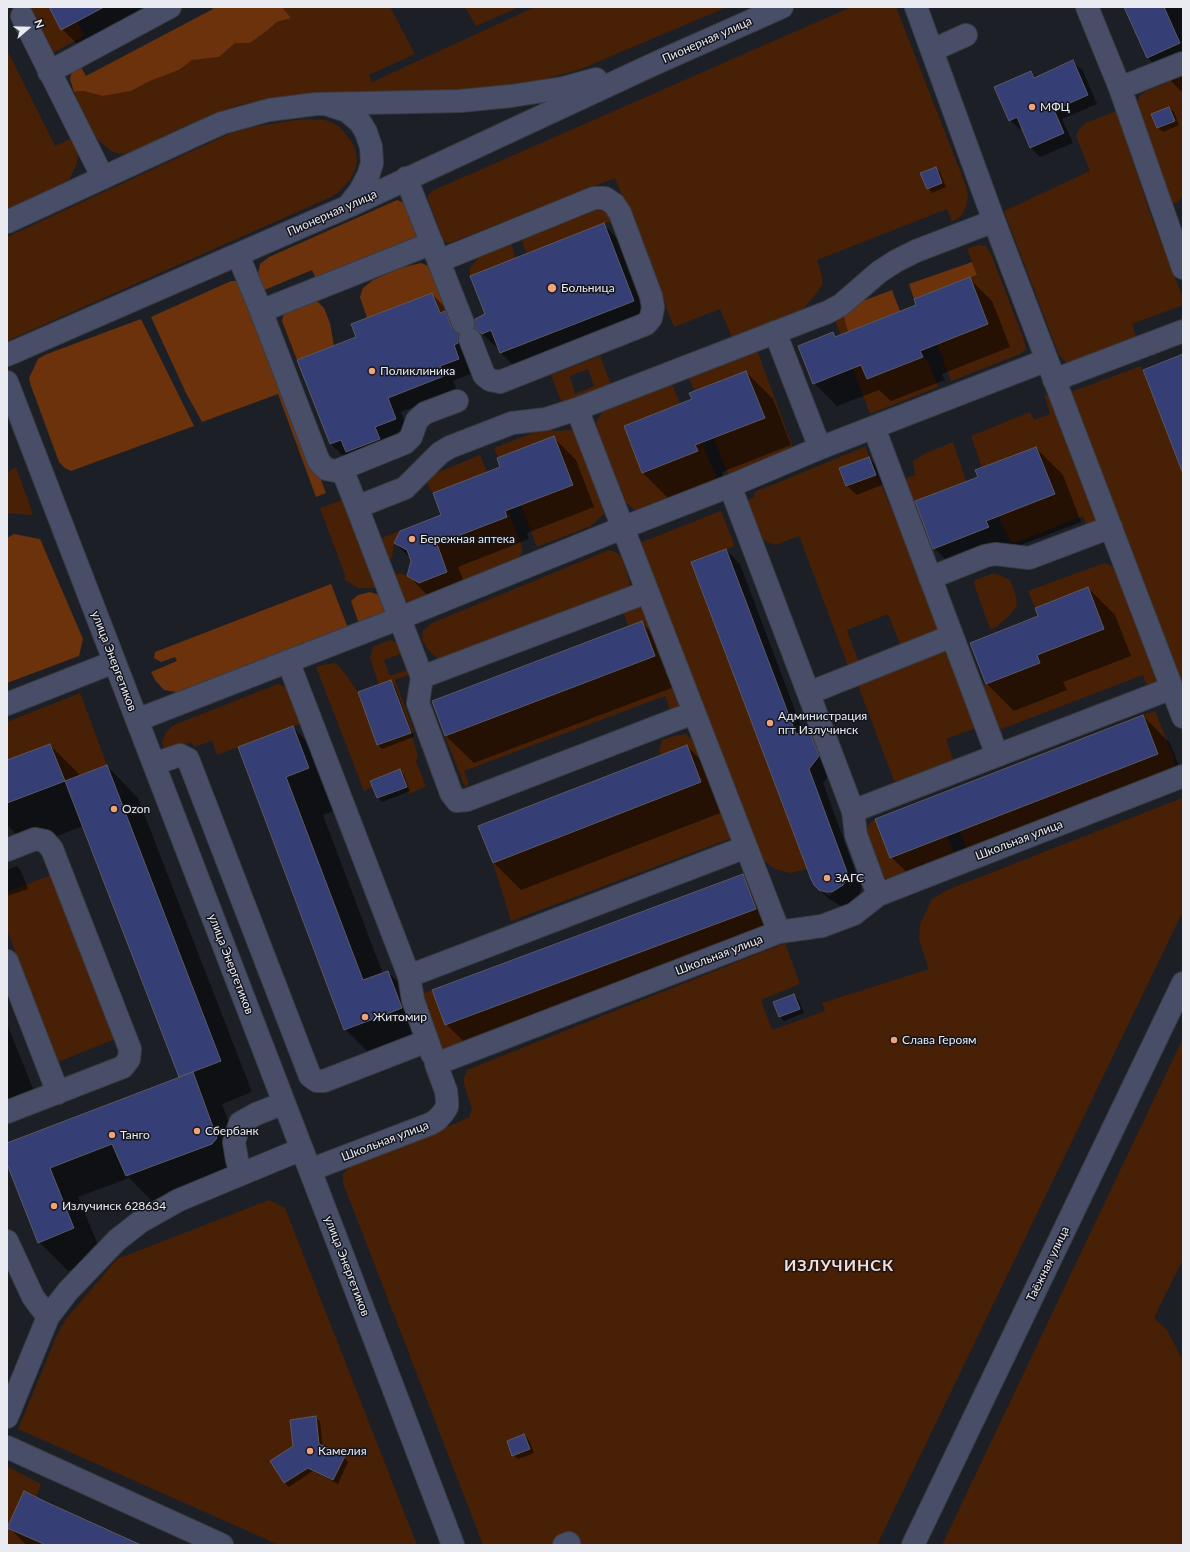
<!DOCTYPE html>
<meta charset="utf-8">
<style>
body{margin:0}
#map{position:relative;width:1190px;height:1552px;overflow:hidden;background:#1d1f27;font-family:Lato,sans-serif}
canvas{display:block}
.frame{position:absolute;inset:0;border:8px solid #e9ebf0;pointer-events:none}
.north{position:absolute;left:8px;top:8px;width:40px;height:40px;-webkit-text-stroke:3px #14151d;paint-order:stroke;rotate:70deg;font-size:11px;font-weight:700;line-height:16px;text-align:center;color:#e9ebf0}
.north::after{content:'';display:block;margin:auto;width:14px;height:18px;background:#e9ebf0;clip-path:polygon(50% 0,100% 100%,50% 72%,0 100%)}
</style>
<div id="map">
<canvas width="1190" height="1552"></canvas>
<div class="frame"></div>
<div class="north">N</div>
</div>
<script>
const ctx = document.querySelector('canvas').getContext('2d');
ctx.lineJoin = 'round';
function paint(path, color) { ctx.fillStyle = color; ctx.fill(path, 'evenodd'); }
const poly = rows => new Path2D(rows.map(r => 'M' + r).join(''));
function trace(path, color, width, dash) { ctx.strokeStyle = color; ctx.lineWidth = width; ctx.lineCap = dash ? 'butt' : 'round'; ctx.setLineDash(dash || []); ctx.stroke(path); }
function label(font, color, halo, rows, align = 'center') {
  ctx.font = font + ' Lato,sans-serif'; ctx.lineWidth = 3; ctx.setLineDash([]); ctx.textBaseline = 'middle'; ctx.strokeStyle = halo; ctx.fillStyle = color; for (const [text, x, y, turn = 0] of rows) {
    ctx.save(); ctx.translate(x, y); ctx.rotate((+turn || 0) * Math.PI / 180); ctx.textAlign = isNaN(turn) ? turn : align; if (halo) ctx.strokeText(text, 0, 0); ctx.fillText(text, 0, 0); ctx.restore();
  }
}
paint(poly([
 [27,7,49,7,61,29,77,21,84,36,51,54],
 [282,7,390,7,415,54,369,75,372,82,535,7,727,7,581,69,528,84,435,91,278,100,238,105,185,126,138,149,123,154,112,152,97,139,85,119,74,92,83,91,103,96,131,91,150,81,179,70,191,60,219,57,235,43,250,43,268,30,277,22,291,18],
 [465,7,519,7,476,26],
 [851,7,896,7,966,186,968,196,967,205,962,215,952,222,947,209,817,260,821,273,823,283,816,294,797,316,733,340,720,309,674,327,615,178,450,243,446,242,443,239,428,199,428,195,434,190],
 [936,167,942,183,927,189,921,173],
 [7,50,55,146,70,139,78,153,77,163,69,180,7,209],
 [1183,76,1183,197,1176,203,1171,203,1136,106,1140,95,1147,91],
 [1169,107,1175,121,1157,128,1152,114],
 [1116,111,1151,216,1183,298,1183,305,1132,324,1137,338,1076,362,1066,362,1059,355,1004,211,1090,171,1076,136,1080,128,1086,123],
 [303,119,325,120,333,123,340,127,351,141,356,151,357,161,355,170,350,180,339,192,331,197,7,341,7,237,231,133,252,127],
 [601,209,611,215,617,222,604,223,527,254,521,239,592,211],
 [511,244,516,258,470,276,470,268,479,257],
 [978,245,986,246,991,254,1024,340,1026,349,1020,354,951,381,937,344,988,324,970,277,977,274,967,249],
 [843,314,848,332,867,379,923,357,930,365,938,387,870,414,834,317],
 [757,350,793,448,728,474,714,438,765,418,746,371,694,391,688,375],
 [600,356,612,387,564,408,551,375],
 [588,369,594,386,575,394,570,376],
 [1141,366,1183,474,1183,685,1071,392],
 [670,379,680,404,624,426,642,473,697,451,695,445,702,443,717,479,640,514,625,502,605,456,596,423,605,407],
 [1044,394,1048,396,1096,519,1096,525,1088,530,1083,516,1015,543,1008,538,999,516,1054,494,1036,447,982,468,971,436,1030,412,1034,420,1050,414],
 [543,429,558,431,571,430,578,433,607,511,591,526,537,547,521,505,573,485,554,437,498,458,494,448],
 [953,442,966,481,914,502,920,519,914,521,899,481,915,475,913,461,924,454],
 [864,447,866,448,869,457,839,468,846,486,876,475,879,479,942,632,902,649,888,614,847,630,861,668,850,671,799,536,776,545,769,543,763,539,754,521,747,501,754,497,755,492],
 [480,455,487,472,433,493,429,488,427,481,432,475],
 [16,467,33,514,31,515,7,513,7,473],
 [345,499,377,588,358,588,343,579,346,578,320,508],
 [508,510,522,547,522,553,519,557,514,561,410,603,404,601,392,576,399,573,407,576,419,583,447,572,432,534,451,539,507,517,505,511],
 [721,511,735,546,691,563,807,869,790,873,775,869,763,860,638,548,642,542],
 [400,531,394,543,392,558,386,561,380,541,384,537],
 [609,550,615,552,621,556,629,580,629,588,441,662,426,647,422,640,423,631,432,623],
 [1104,563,1112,566,1117,573,1160,688,1150,693,1143,675,991,733,974,689,1040,663,1037,655,1088,587,1035,608,1028,591],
 [994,573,1010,580,1016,596,1017,606,1009,616,995,628,990,629,974,584,975,580],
 [639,606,645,608,681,707,672,715,665,696,464,771,469,784,465,787,445,736,655,657,642,621,628,626,624,614,628,608],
 [390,640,396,642,399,648,409,675,395,680,414,732,411,733,418,756,416,761,426,786,409,794,400,769,370,780,372,787,364,791,316,667,323,665,335,663,340,667,358,692,377,745,411,733,379,685,370,658,373,647],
 [400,654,406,670,390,676,384,660],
 [945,646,976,728,946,739,955,765,907,783,894,781,856,680],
 [278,684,286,687,291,692,303,723,217,755,212,741,194,747,192,742,166,750,163,746,162,741,167,731,174,725],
 [80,693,107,765,65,781,50,744,7,760,7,722],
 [1155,711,1173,756,1175,768,969,855,960,831,1158,754,1143,715],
 [686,734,694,742,732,838,511,921,493,863,701,783,687,745,661,755,659,750,662,740,675,736],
 [1182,798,1183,799,1183,911,877,1545,483,1545,343,1183,343,1174,350,1167,459,1122,469,1117,472,1109,464,1084,464,1078,467,1070,785,943,800,984,761,1000,772,1030,825,1011,822,1003,929,969,919,940,920,924,932,899,947,890],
 [875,819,947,836,957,859,891,882,884,877,867,831,868,825],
 [743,873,746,874,765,919,765,927,450,1052,442,1047,423,993,432,990,446,1025,756,909],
 [51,875,115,1039,58,1062,7,930,7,892],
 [1183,1038,1183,1259,1154,1318,1167,1330,1183,1361,1183,1545,942,1545],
 [269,1200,285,1208,417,1545,279,1545,18,1429,57,1335,66,1319,117,1259],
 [7,1468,10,1468,41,1484,36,1497,24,1492,7,1528,46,1545,7,1545]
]), '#472006');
paint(poly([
 [212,7,282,7,291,18,277,22,268,30,250,43,235,43,219,57,192,60,179,70,150,81,131,91,103,96,83,91,74,92,70,79,72,71,79,63,86,76,213,9],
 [397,200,407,204,418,240,318,284,312,270,262,291,258,274,260,264,269,257],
 [972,262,977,275,914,299,909,284],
 [421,263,431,267,449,310,440,313,432,293,367,318,360,297,363,288,373,280,400,268],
 [231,281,239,281,256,313,326,493,316,497,278,394,202,422,186,393,151,317],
 [892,290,900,311,848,332,843,314,852,305],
 [317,301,324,308,330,323,334,346,297,360,282,321,284,313,305,303],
 [141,319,194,426,71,471,65,468,59,462,31,386,29,378,38,359,47,354],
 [14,534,40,539,83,639,79,656,7,683,7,538],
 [331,584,348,628,190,692,176,692,164,690,155,680,151,672,177,661,175,657,161,662,154,658,155,652],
 [370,592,380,595,385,614,363,623,358,621,351,601,358,595]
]), '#6b320c');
paint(poly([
 [50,7,158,7,81,48,62,29],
 [1126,7,1183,7,1183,93,1147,57],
 [1073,62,1083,71,1097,104,1062,119,1073,143,1040,157,1031,148,1022,128,1019,129,1010,120,1031,72,1037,78],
 [1169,108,1174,112,1179,125,1163,132,1158,128,1153,115],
 [936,168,940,172,946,187,932,193,928,188],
 [604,225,618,239,647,315,515,367,501,353,499,347,497,348,475,327,487,315],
 [969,278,992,301,1010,347,942,374,945,380,891,401,879,390,837,406,814,383,832,333,837,338,918,306],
 [432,294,446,308,459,327,473,373,453,381,457,390,401,412,409,433,345,458,331,444,357,338],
 [746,372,773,399,791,445,722,472,724,479,670,500,643,473,625,427,693,400],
 [554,438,576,460,594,507,527,533,529,539,458,567,469,594,430,598,408,575,411,559,395,543,442,515,501,467],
 [1036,448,1063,475,1081,522,1013,548,961,575,934,548],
 [868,458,878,467,884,484,857,495,847,486,841,469],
 [726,550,740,564,804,734,810,736,825,750,833,771,823,783,861,887,860,894,857,899,847,906,841,906,829,899,815,885],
 [825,891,831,894,830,896,825,893],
 [1088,588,1115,615,1131,656,1063,682,1067,690,1014,711,986,683,1040,616],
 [641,622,669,650,682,684,474,763,446,736,433,701],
 [391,681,395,686,414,737,382,749,378,745,359,693],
 [1143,716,1170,743,1183,776,919,884,891,857],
 [293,727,330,765,346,806,323,815,383,974,388,972,426,1010,439,1046,383,1067,345,1029,239,748],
 [398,1008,399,1010,364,1023,364,1021],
 [50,745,81,776,107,766,138,798,252,1092,222,1104,245,1167,156,1205,129,1178,78,1197,103,1257,68,1271,39,1242,7,1162,7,1144,180,1077,83,826,29,847,7,825,7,762],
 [687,746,714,774,728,810,521,890,493,862],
 [400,770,404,775,410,791,382,802,378,798,371,781],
 [17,866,21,871,28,889,7,896,7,870],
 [743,875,762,894,775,928,465,1043,446,1024],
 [794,995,798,999,804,1013,784,1021,780,1017],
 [7,1024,34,1091,7,1102],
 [316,1417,320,1422,323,1447,344,1457,348,1462,338,1484,313,1471,289,1487,285,1483,272,1461,295,1446],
 [524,1435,529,1440,534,1453,518,1459,513,1455],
 [9,1527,139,1545,26,1545]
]), '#0007');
const building = poly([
 [49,7,104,7,61,30,49,7],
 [1124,7,1164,7,1180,43,1147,58,1124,7],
 [1073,60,1088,95,1054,110,1064,133,1030,148,1017,117,1009,121,994,87,1031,71,1034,78,1073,60],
 [1169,107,1175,121,1157,128,1151,114,1169,107],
 [936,167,942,183,927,189,920,173,936,167],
 [604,223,634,301,500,353,491,330,482,334,478,330,474,328,475,319,485,314,470,276,604,223],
 [970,277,988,324,920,351,923,357,867,379,861,365,813,384,798,346,833,332,835,337,916,305,914,299,970,277],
 [432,293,440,313,445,311,452,328,455,332,459,334,458,343,454,345,459,359,440,366,444,376,388,398,396,419,375,427,380,439,346,452,341,440,330,444,297,360,356,337,351,324,432,293],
 [1183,354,1183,470,1182,471,1143,370,1183,354],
 [746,371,765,418,695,445,698,451,642,473,624,426,692,399,689,393,746,371],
 [554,436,573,485,505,511,507,517,437,544,447,572,419,583,407,576,411,561,407,550,394,543,400,531,441,515,433,493,500,467,497,458,554,436],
 [1036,447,1055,494,986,521,989,527,933,549,915,501,978,477,975,470,1036,447],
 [869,457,876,475,846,486,839,468,869,457],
 [726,549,796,734,806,733,811,735,819,756,809,769,847,872,846,880,843,885,832,892,826,892,819,890,814,885,811,879,691,562,726,549],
 [1088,587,1104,629,1037,655,1040,663,986,684,970,643,1038,616,1035,608,1088,587],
 [642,621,655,656,445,736,432,701,642,621],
 [391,680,411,733,377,745,358,692,391,680],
 [1143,715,1158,754,890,858,875,819,1143,715],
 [293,726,309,768,286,777,363,980,388,971,402,1008,344,1030,238,747,293,726],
 [50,744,65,781,7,803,7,760,50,744],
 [687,745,701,782,493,863,478,826,687,745],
 [107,765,221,1061,179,1077,65,781,107,765],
 [400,769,407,787,377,798,370,781,400,769],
 [743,874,756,909,445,1025,432,990,743,874],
 [794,994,800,1009,779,1017,773,1002,794,994],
 [193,1072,217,1138,212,1144,126,1176,112,1144,50,1168,74,1228,38,1243,7,1164,7,1143,193,1072],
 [316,1416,319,1444,345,1456,333,1480,308,1468,284,1483,270,1461,293,1446,290,1420,316,1416],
 [524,1434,530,1449,512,1456,507,1441,524,1434],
 [24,1491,46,1502,141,1545,46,1545,7,1528,24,1491]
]);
paint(building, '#363e76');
trace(building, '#585a63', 1);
const minor = poly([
 [916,7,994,221,1183,717],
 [1087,7,1120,88,1183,268],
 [22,16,103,178],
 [933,50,966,35],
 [49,72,170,7],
 [1120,88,1183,63],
 [329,105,347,111,360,122,366,132,371,147,372,163,368,176,360,191,349,205],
 [406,178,463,323],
 [7,222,193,136,222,123,269,110,316,104,460,101,511,96,563,88,596,79],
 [238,255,261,311,319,462,326,469,336,471,405,443,411,437,417,420,425,413,457,401],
 [439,261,594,198,605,198,614,204,620,213,651,296,653,307,651,318,646,324,500,382,490,380,484,375,470,339],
 [261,311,432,243],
 [775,332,820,448],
 [7,355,349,206,654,64,782,7],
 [1054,380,1183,331],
 [7,382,328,1217,453,1545],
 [577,409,779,932],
 [874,428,997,755],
 [342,469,357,507],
 [730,486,853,811,856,835,878,895],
 [930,578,985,556,995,554,1029,558,1111,527],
 [288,661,409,976],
 [422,677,647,592],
 [809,693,952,636],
 [7,704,114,662],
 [693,713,467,800,457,801,451,793,418,703,422,677,357,507,405,488,440,453,450,447,512,423,546,419,577,409,828,312,841,305,879,272,896,261,916,251,994,221],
 [137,720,400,618,622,528,730,486,820,448,1047,360],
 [154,764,180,755,188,759,310,1076,317,1081,324,1081,427,1041],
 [853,811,1172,688],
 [7,850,35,839,45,841,52,849,130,1049,129,1059,123,1067,7,1112],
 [7,961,58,1093],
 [432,1054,413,1000,409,976,746,847],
 [310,1170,430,1124,437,1120,443,1113,447,1107,447,1100,446,1091,436,1064,779,932,822,926,854,914,878,895,1183,776],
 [241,1173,237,1160,234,1142,240,1123,256,1114,284,1103],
 [7,1241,33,1297,48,1317],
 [7,1417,48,1317,68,1291,117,1240,140,1222,179,1200,302,1149],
 [7,1447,222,1545],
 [564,1545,569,1543],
 [913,1545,1183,983]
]);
trace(minor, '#3a3c43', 24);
trace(minor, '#484e67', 22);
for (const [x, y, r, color] of [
 [1032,107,4,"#f0a378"],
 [552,288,5,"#f0a378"],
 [372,371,4,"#f0a378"],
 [412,539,4,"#f0a378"],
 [770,723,4,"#f0a378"],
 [114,809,4,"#f0a378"],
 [827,878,4,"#f0a378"],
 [365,1017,4,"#f0a378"],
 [894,1040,4,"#f0a378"],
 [197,1131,4,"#f0a378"],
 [112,1135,4,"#f0a378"],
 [54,1206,4,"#f0a378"],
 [310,1451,4,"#f0a378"]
]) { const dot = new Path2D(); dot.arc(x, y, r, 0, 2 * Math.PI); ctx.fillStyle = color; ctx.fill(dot); trace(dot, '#14151d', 1.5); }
label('12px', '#e9ebf0', '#14151d', [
 ["Пионерная улица",707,40,-24],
 ["Пионерная улица",332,213,-24],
 ["улица Энергетиков",114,661,69],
 ["Школьная улица",1019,840,-21],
 ["Школьная улица",719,955,-21],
 ["улица Энергетиков",231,964,69],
 ["Школьная улица",385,1141,-21],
 ["Таёжная улица",1048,1264,-64],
 ["улица Энергетиков",347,1266,69]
]);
label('12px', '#e9ebf0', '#14151d', [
 ["МФЦ",1040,107],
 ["Больница",561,288],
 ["Поликлиника",380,371],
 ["Бережная аптека",420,539],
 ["Администрация",778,716],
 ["пгт Излучинск",778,730],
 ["Ozon",122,809],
 ["ЗАГС",835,878],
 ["Житомир",373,1017],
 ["Слава Героям",902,1040],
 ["Сбербанк",205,1131],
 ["Танго",120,1135],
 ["Излучинск 628634",62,1206],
 ["Камелия",318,1451]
], 'left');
ctx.letterSpacing = '1px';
label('bold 16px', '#fbddcd', '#14151d', [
 ["ИЗЛУЧИНСК",839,1266]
]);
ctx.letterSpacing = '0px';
</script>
